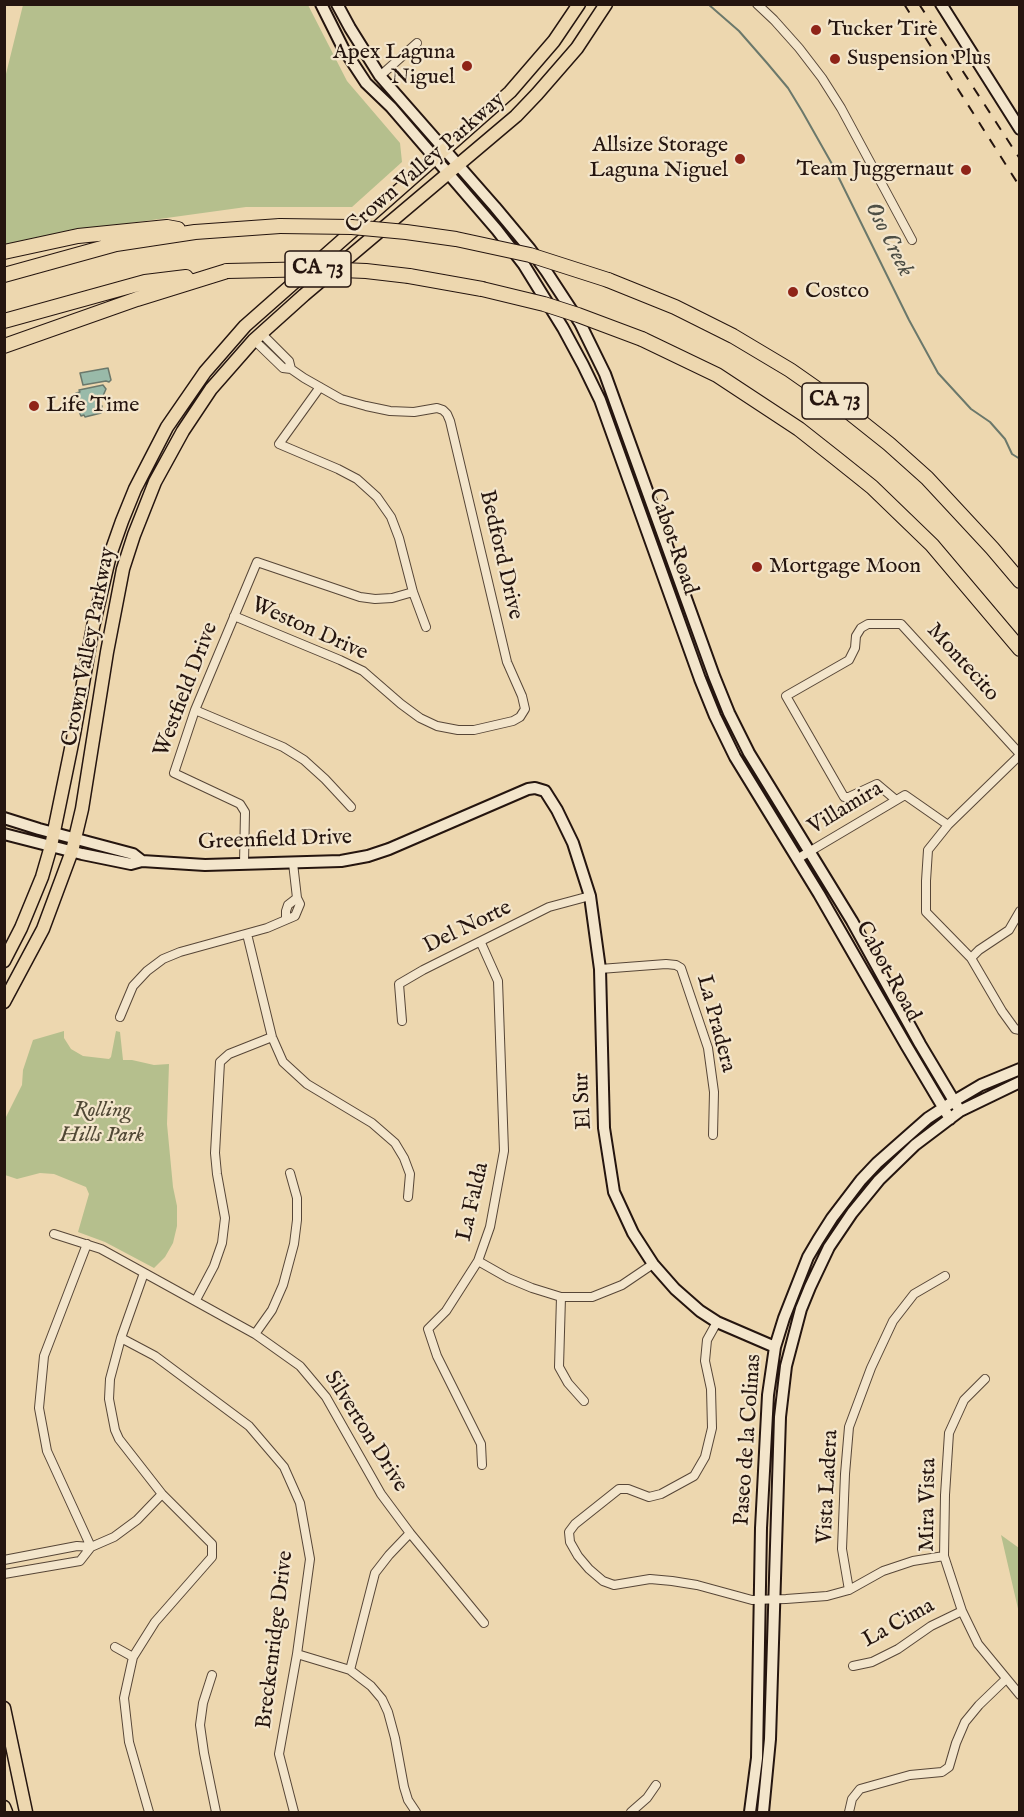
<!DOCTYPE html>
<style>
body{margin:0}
#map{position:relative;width:1024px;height:1817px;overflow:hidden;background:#edd7af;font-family:"IM FELL English",serif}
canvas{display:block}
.frame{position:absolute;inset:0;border:6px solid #25150f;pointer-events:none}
</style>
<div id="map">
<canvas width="1024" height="1817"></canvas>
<div class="frame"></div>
</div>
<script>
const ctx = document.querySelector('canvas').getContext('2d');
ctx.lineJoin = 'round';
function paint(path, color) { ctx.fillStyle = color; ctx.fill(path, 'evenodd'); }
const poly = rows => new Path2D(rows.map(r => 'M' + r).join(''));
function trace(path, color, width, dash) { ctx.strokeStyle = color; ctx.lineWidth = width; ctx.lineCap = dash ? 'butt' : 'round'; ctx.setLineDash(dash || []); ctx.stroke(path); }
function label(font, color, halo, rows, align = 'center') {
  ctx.font = font + ' "IM FELL English",serif'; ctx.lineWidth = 4.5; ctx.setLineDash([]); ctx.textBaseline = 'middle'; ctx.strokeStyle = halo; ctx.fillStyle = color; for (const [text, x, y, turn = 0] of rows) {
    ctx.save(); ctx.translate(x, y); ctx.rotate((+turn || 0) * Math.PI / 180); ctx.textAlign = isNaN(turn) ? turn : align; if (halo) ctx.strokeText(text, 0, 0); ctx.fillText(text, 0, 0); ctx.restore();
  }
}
paint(poly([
 [23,5,308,5,347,81,400,143,402,162,352,207,246,207,94,228,5,247,4,82],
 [64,1031,64,1038,71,1049,83,1056,109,1059,111,1057,116,1031,120,1032,123,1060,132,1060,154,1065,169,1064,167,1124,173,1187,177,1206,177,1226,173,1243,165,1257,154,1268,105,1242,78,1232,89,1194,86,1187,54,1174,40,1173,17,1179,5,1175,5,1119,22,1085,23,1070,33,1040],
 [1001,1535,1019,1548,1019,1613]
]), '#b5bf8d');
const water = poly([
 [108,368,111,380,109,382,106,381,83,385,80,373,108,368],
 [103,385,106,389,99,405,102,406,101,413,85,417,84,415,81,416,75,403,76,393,80,392,79,390,103,385]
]);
paint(water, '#99baa9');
trace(water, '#6b786b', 1.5);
trace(poly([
 [708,4,739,31,767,63,788,88,802,111,832,164,909,320,938,373,971,409,990,422,1005,439,1012,454,1020,459]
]), '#6b786b', 2);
const street = poly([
 [757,4,774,20,799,48,822,78,841,108,912,240],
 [380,76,417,43],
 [261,333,289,361,291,369],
 [320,387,279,444,338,469,357,479,377,497,391,517,399,538,413,592,426,627],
 [234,616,340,660,363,671,401,704,420,718,437,726,458,730,474,730,513,721,520,717,525,709,522,696,507,662,450,421,447,414,443,410,437,408,414,412,390,411,366,406,341,399,304,378,291,369,283,368,254,340],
 [195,710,283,747,304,760,325,779,351,807],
 [1020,755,948,825,928,850,926,881,926,912,971,958,1002,1011,1015,1029,1020,1030],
 [896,800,877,784,849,797,844,797,786,696,849,660,855,648,856,636,861,628,868,624,901,624,1020,754],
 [797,859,905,795,948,825],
 [244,863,245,812,240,804,174,773,195,710,257,562,360,597,375,599,392,598,413,592],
 [286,919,286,911,288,905,297,898],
 [247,934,272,1037,283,1062,307,1084,372,1123,395,1143,404,1158,410,1174,408,1197],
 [481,943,498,981,504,1151,490,1227,478,1261,446,1311,428,1329,437,1356,481,1444,482,1465],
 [971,958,979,950,1009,930,1020,911],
 [600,969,666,964,676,965,681,968,708,1048,714,1092,713,1135],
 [120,1017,133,986,147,971,163,959,180,952,267,928,295,916,300,904,297,898,293,863],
 [402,1021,399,984,423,970,549,907,590,896],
 [54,1234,101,1249,255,1334,300,1366,326,1397,381,1494,410,1533,484,1623],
 [87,1244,44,1356,39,1408,47,1451,91,1547],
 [478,1261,508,1278,532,1288,561,1297,592,1297,622,1285,653,1264],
 [144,1273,121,1338,110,1379,109,1399,115,1430,119,1439,162,1494,212,1544,212,1557,155,1622,133,1657,124,1698,129,1742,149,1812],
 [561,1297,559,1367,568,1383,584,1401],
 [196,1300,214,1266,222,1243,225,1218,217,1174,215,1153,220,1062,229,1054,272,1037],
 [717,1322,707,1340,705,1361,711,1389,712,1428,705,1457,694,1476,661,1494,649,1497,628,1489,619,1489,575,1524,569,1532,570,1542,578,1556,589,1569,603,1581,614,1585,650,1579,672,1581,697,1585,752,1600,786,1599,827,1596,849,1590,883,1571,913,1561,944,1556],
 [255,1334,272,1310,283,1285,294,1244,297,1220,297,1198,290,1173],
 [121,1338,155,1356,249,1426,284,1467,300,1503,310,1559,297,1654,279,1754,294,1812],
 [985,1379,964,1400,949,1433,945,1495,944,1556,962,1611,978,1644,1020,1695],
 [4,1560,77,1546,91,1547],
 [4,1574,80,1561,91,1547,114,1537,137,1520,162,1494],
 [849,1590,842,1549,845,1474,849,1427,871,1368,893,1321,914,1294,945,1276],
 [115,1647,133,1657],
 [297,1654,350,1670,371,1686,382,1699,388,1712,395,1738,404,1787,408,1800,416,1812],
 [853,1666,872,1662,898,1649,931,1626,962,1611],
 [350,1670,375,1573,389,1555,410,1533],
 [212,1675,203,1703,200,1725,204,1753,216,1812],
 [631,1812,647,1798,656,1785],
 [849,1812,852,1799,860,1789,910,1775,942,1772,949,1767,956,1743,965,1722,979,1705,1006,1679]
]);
const secondary = poly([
 [321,4,343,48,366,83,391,107,497,230,524,265,563,328,583,365,600,400,700,679,715,716,735,757,819,894,906,1045,950,1119],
 [337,4,350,28,380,76,495,207,530,249,546,271,580,323,605,374,714,676,729,713,749,753,852,921,920,1044,960,1111],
 [941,4,1020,129],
 [4,818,39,829,133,854,142,861],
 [4,834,82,854,131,864,142,861,205,865,341,861,368,856,389,849,528,789,535,788,545,791,557,810,573,843,590,896,600,969,604,1128,614,1192,633,1233,653,1264,675,1289,700,1311,717,1322,775,1347],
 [750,1812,757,1758,761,1528,768,1395,775,1347,784,1318,808,1257,818,1240,832,1218,861,1180,877,1163,928,1118,954,1101,981,1085,1020,1069],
 [763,1812,770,1739,780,1417,786,1366,801,1309,810,1287,829,1247,852,1213,879,1180,915,1145,960,1111,1020,1082]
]);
const primary = poly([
 [4,961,21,928,42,877,51,846,74,734,93,627,110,555,122,521,135,489,167,427,205,372,245,326,510,92,554,41,579,4],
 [4,1002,43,929,72,851,82,809,107,652,123,569,134,535,155,482,183,431,211,389,254,340,304,295,516,116,537,94,577,48,606,4],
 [4,1708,26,1812],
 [4,1807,6,1812]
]);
const highway = poly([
 [4,252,78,236,167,227,178,229],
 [4,275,116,244,195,232,280,226],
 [409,276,482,289],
 [608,280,675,307,733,336,790,370,840,405,889,444,927,478,992,548,1020,581],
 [4,321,145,282,186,277],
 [642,339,717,375,799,429,837,459,872,487,932,545,1020,649],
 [4,346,137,299,227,271]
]);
trace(street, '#574637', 10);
trace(secondary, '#25150f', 14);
trace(primary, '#25150f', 15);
trace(highway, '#25150f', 16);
trace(street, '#f3e5cb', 8);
trace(secondary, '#f3e5cb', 10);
trace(primary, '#edd7af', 12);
trace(highway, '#edd7af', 14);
trace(poly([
 [904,4,1020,187],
 [919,4,1020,159]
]), '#25150f', 2, [10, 10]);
const highwayBridge = poly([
 [280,226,352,227,406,232,456,239,530,255,608,280],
 [227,271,317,269,366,271,409,276],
 [482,289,544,304,578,315,642,339]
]);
trace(highwayBridge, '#25150f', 16, []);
trace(highwayBridge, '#edd7af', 14);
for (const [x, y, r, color] of [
 [816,30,6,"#8f2418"],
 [835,59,6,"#8f2418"],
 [467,66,6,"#8f2418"],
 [740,159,6,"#8f2418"],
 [966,170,6,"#8f2418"],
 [793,292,6,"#8f2418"],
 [34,406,6,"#8f2418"],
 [757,567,6,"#8f2418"]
]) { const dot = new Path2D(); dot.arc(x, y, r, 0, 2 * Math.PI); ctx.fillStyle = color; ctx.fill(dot); trace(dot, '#f3e5cb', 2); }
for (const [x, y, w] of [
 [318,269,66],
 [835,401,66]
]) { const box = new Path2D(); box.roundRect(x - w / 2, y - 18, w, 36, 4.5); ctx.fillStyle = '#f3e5cb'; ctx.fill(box); trace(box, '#25150f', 1.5); }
label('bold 21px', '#25150f', null, [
 ["CA 73",318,269],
 ["CA 73",835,401]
]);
label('22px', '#25150f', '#f3e5cb', [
 ["Tucker Tire",828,30],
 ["Apex Laguna",455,53,"right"],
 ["Niguel",455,78,"right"],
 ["Suspension Plus",847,59],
 ["Allsize Storage",728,146,"right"],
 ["Laguna Niguel",728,171,"right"],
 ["Team Juggernaut",954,170,"right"],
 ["Costco",805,292],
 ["Life Time",46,406],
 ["Mortgage Moon",769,567]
], 'left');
label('22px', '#25150f', '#f3e5cb', [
 ["Crown Valley Parkway",426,164,-41],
 ["Cabot Road",672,542,71],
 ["Bedford Drive",500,555,77],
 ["Weston Drive",309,630,24],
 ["Crown Valley Parkway",90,647,-79],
 ["Montecito",962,663,48],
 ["Westfield Drive",187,690,-69],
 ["Villamira",846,809,-31],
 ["Greenfield Drive",275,841,-2],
 ["Del Norte",468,928,-26],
 ["Cabot Road",887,972,61],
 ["La Pradera",715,1024,75],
 ["El Sur",584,1101,-93],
 ["La Falda",474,1202,-77],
 ["Silverton Drive",365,1432,58],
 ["Paseo de la Colinas",749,1440,-86],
 ["Vista Ladera",829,1487,-87],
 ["Mira Vista",929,1505,-89],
 ["La Cima",899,1624,-29],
 ["Breckenridge Drive",276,1640,-83]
]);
label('italic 22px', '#504835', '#f3e5cb', [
 ["Rolling",102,1111],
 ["Hills Park",102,1136]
]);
label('italic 24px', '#4e4f45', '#f3e5cb', [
 ["Oso Creek",888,240,63]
]);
</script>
